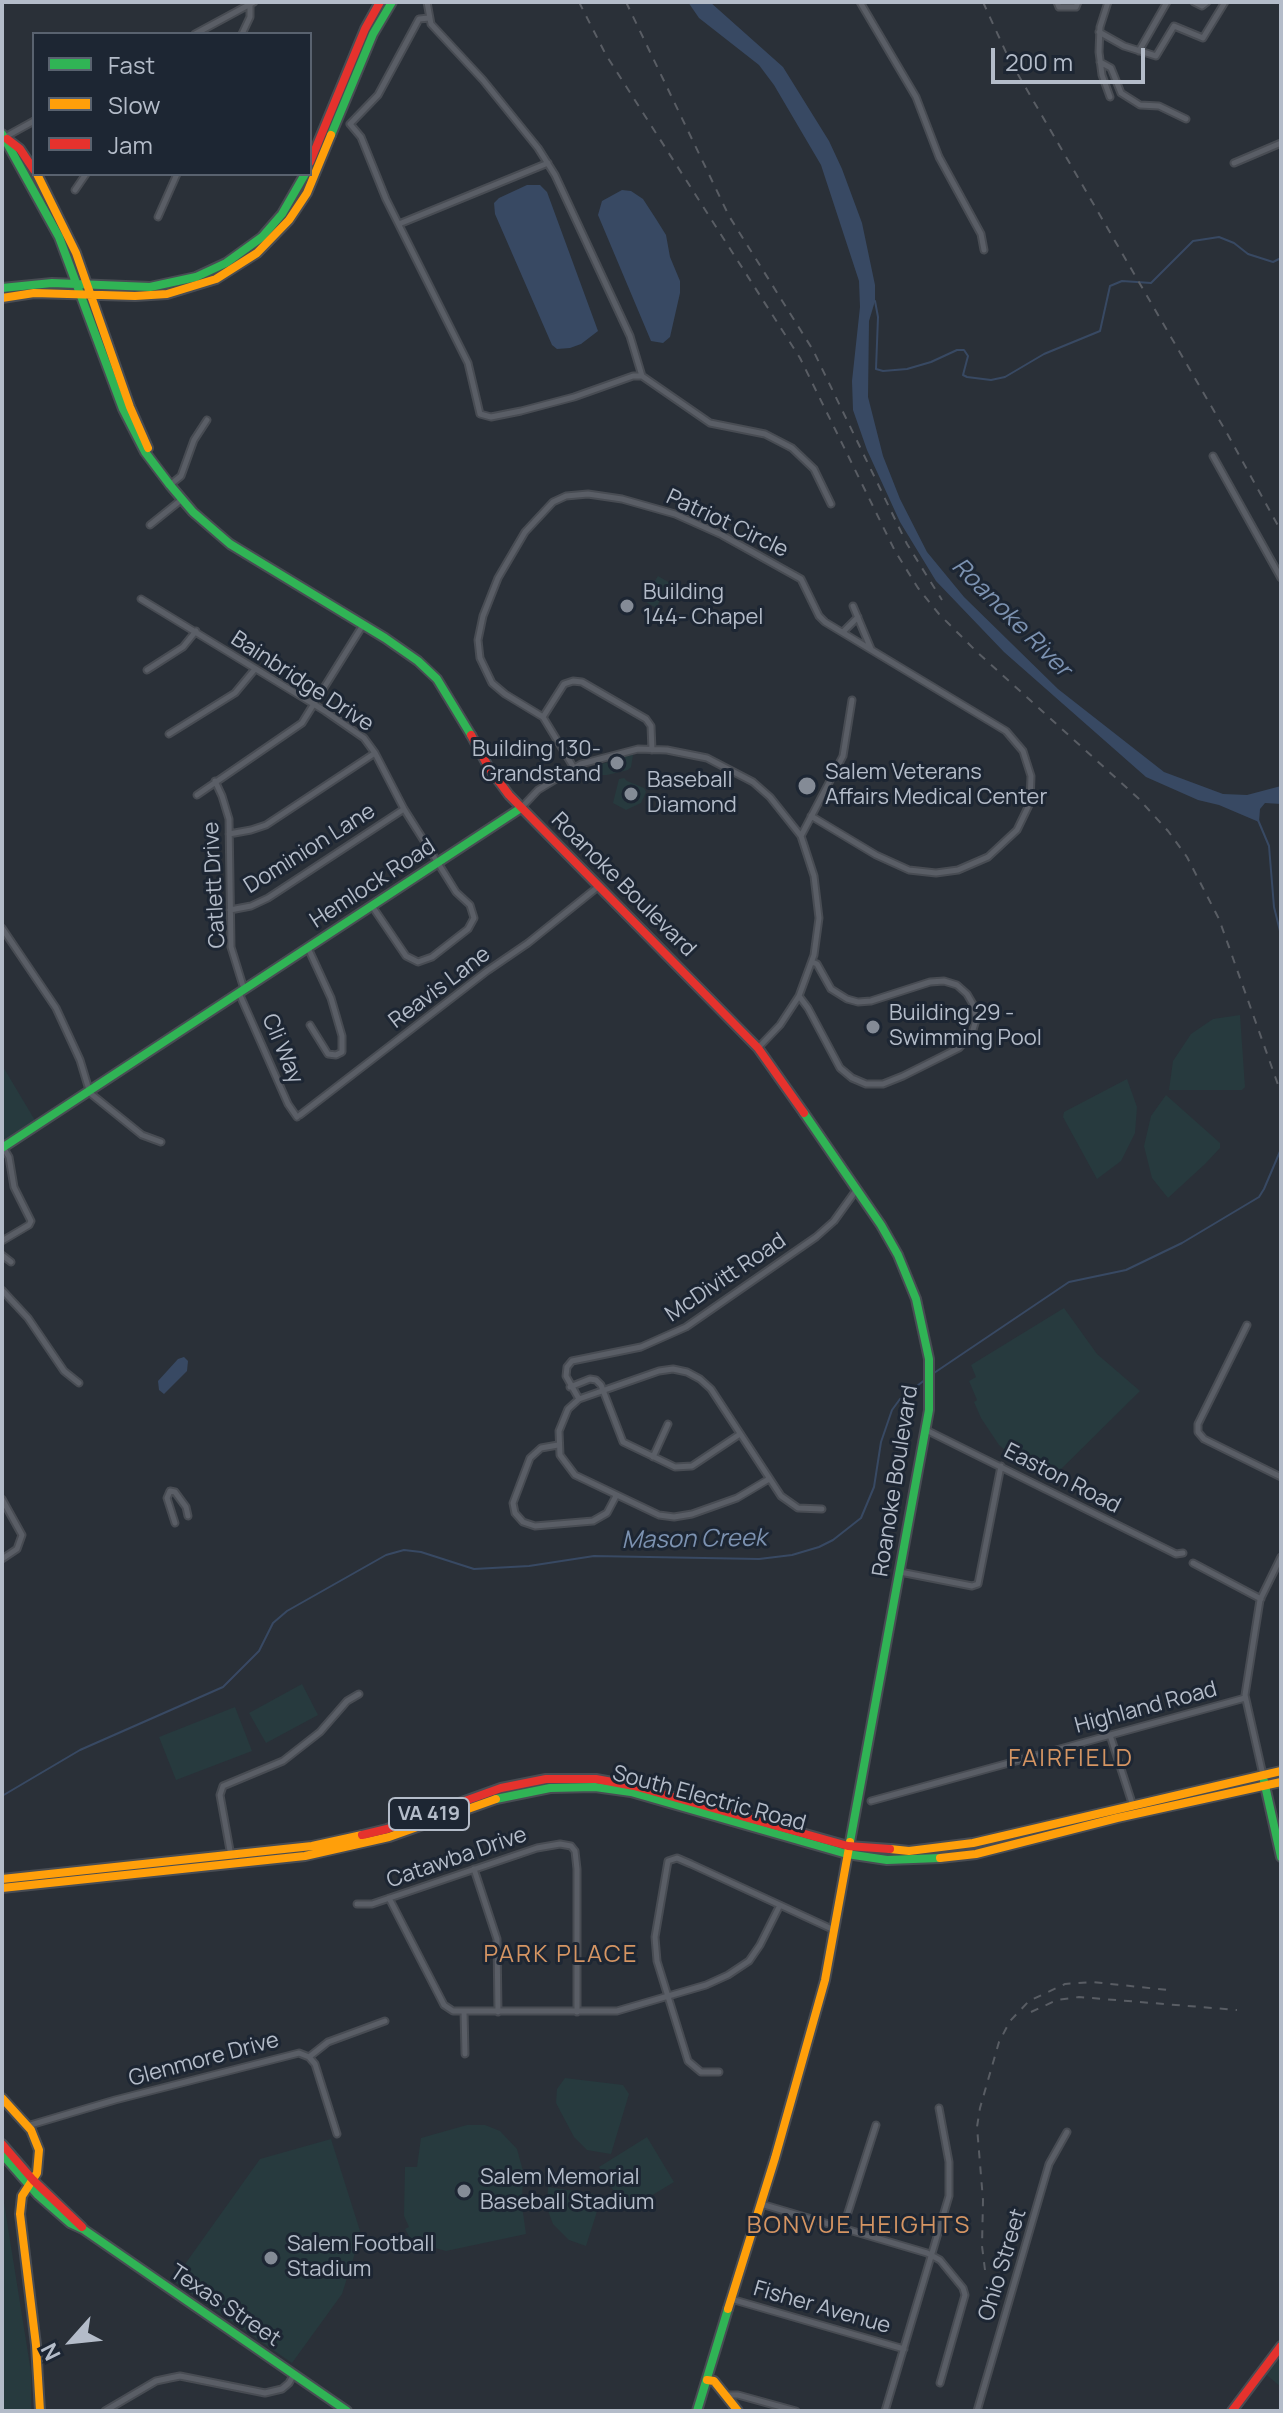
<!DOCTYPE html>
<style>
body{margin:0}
#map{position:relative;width:1283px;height:2413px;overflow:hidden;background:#2a3038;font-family:Manrope,sans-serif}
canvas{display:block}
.frame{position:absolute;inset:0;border:4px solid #b4bcc9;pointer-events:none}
.legend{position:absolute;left:32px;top:32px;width:280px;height:144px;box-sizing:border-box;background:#1d2633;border:2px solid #59626f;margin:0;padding:10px 14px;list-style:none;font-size:24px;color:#b4bcc9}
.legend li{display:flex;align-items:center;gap:16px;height:40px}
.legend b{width:40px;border:2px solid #59626f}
.north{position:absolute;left:32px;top:2301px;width:80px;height:80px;-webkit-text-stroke:6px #1d2633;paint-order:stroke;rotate:243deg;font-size:22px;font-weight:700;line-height:32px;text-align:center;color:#b4bcc9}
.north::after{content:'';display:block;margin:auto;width:28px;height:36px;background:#b4bcc9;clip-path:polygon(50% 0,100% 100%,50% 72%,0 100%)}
.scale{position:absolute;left:991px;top:48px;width:154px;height:36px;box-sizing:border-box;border:4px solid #b4bcc9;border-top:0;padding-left:10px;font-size:24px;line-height:28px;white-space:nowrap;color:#b4bcc9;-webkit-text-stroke:6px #1d2633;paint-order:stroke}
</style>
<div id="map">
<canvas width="1283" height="2413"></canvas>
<div class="frame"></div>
<ul class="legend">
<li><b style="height:10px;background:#30b455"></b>Fast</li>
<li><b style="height:10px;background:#ff9f0a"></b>Slow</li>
<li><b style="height:10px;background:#e5322d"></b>Jam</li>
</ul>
<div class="north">N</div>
<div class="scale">200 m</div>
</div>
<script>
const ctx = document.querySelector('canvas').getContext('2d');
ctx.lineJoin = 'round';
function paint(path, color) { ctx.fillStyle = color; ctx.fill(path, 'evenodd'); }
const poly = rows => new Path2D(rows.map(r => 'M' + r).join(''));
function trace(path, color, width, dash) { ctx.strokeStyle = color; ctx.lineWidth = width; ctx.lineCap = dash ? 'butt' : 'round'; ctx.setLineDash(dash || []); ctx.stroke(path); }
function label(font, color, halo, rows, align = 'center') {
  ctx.font = font + ' Manrope,sans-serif'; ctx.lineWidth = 6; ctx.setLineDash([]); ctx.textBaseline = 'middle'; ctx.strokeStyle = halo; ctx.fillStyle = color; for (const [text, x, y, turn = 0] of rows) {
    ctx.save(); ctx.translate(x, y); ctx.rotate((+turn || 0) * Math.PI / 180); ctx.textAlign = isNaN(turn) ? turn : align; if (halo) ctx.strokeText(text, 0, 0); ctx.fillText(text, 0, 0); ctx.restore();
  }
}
paint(poly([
 [658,576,670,583,656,608,643,600],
 [633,755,631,767,628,770,607,775,602,775,597,769,582,775,580,771,611,761,611,758],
 [624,778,627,781,644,788,646,792,641,803,626,810,613,803,619,779],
 [1240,1015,1245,1087,1242,1090,1169,1090,1173,1061,1191,1034,1213,1019],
 [2,1065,36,1122,2,1142],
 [1127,1079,1137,1107,1135,1133,1121,1161,1097,1179,1063,1117,1064,1112],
 [1166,1095,1220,1143,1220,1148,1205,1164,1168,1198,1152,1178,1144,1146,1151,1116],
 [1064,1308,1097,1354,1140,1391,1052,1478,1024,1466,999,1445,981,1418,974,1402,977,1400,969,1381,976,1377,971,1365],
 [302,1684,318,1715,266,1743,249,1713],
 [235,1707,252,1751,176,1780,159,1737],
 [565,2078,623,2085,629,2094,611,2154,587,2150,574,2137,556,2103,557,2089],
 [467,2125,485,2125,500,2131,517,2149,523,2171,522,2206,526,2234,446,2251,435,2248,433,2251,426,2250,427,2246,415,2236,412,2239,409,2236,405,2229,409,2227,404,2216,405,2167,417,2167,421,2138],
 [647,2137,674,2182,626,2211,599,2167],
 [331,2139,361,2234,342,2294,292,2363,173,2281,260,2159],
 [548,2187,594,2194,600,2202,586,2246,569,2240,553,2224,547,2208],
 [2,2190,31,2372,31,2411,2,2411],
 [1281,2346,1281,2387,1262,2371]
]), '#273a3e');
paint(poly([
 [688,2,710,2,783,67,829,141,842,169,862,223,875,285,875,301,869,321,868,397,883,456,900,499,927,552,964,597,1058,689,1164,772,1223,794,1247,795,1281,786,1281,804,1265,803,1260,809,1259,822,1219,805,1198,800,1146,777,1004,652,936,581,900,522,867,450,853,410,852,381,860,307,859,281,821,165,774,85,759,65,699,18],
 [527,185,540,185,547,192,598,331,581,344,570,348,557,349,552,345,495,214,494,203,499,198],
 [622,190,631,191,643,199,656,219,666,235,670,257,680,281,680,293,670,337,663,343,651,341,598,215,602,201],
 [184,1357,188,1361,187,1371,164,1394,159,1390,158,1381,178,1359]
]), '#384963');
trace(poly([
 [872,301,875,301,878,317,876,369,883,371,907,369,931,362,957,350,964,350,968,356,963,375,967,377,991,380,1005,377,1044,354,1100,331,1110,286,1122,281,1151,283,1193,241,1219,237,1234,243,1248,254,1273,262,1281,258],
 [1258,820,1269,846,1274,907,1281,935],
 [931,1375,1069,1282,1126,1270,1182,1243,1259,1197,1264,1189,1281,1149],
 [2,1796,80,1750,223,1687,259,1651,273,1623,287,1611,386,1555,404,1550,421,1552,474,1569,529,1566,594,1556,759,1559,792,1555,819,1547,833,1540,861,1518,874,1487,881,1442,892,1410,900,1399,926,1379]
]), '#384963', 2);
const street = poly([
 [427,2,431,24,483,80,538,148,555,175,630,336,642,376,710,423,765,434,792,448,814,469,831,504],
 [860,2,916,97,939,157,981,234,984,250],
 [1057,2,1059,7,1076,7,1078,2],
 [1108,2,1100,27,1099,52,1102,75,1110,97],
 [1194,2,1202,6,1207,2],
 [429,18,419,19,378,95,350,124,361,137,386,199,468,363,480,414,491,417,521,411,574,397,633,376,642,376],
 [1099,32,1124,46,1156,56,1174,26,1203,38,1225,2],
 [195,34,254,2],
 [242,34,250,17,250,4],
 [1139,51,1167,2],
 [1100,62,1111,68,1121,93,1140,105,1159,106,1186,119],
 [5,137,34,121],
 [1234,163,1281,143],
 [75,190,86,174],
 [158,217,177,174],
 [399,224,548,163],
 [1213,456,1281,578],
 [170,485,181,476,194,440,207,420],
 [150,525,181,500],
 [141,599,325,711,364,738,375,753,404,809,438,863,456,892,470,905,474,918,468,929,432,957,418,962,406,956,372,906],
 [853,606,871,649],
 [843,632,858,617],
 [147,670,183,647,196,631],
 [543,717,564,684,573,681,582,682,646,719,651,726,652,750],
 [169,734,235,693,255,669],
 [574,768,543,717,505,694,492,683,480,658,478,640,483,616,498,578,525,532,553,502,566,496,588,494,622,499,675,514,722,535,801,579,819,616,825,622,1006,731,1023,751,1031,776,1030,803,1017,830,988,857,958,870,936,873,909,870,876,855,811,816],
 [215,781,222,796,229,819,231,947,244,989],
 [197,795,302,723,363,625],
 [522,807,538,790,581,764,638,749,667,750,707,758,753,782,770,797,801,836,814,876,819,918,814,955,799,996,780,1025,758,1048],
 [229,834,251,830,266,825,375,753],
 [801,836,843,756,852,700],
 [230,910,251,906,268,898,404,809],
 [2,928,56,1008,80,1060,90,1093,142,1135,161,1142],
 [308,948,331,998,342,1036,342,1052,336,1055,328,1054,310,1025],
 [239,993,288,1104,297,1117],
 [799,996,808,1008,840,1068,852,1078,866,1084,883,1084,903,1076,959,1048,972,1033,976,1020,974,1006,967,994,957,985,944,981,930,982,871,1001,858,1002,847,999,831,989,817,964,812,962],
 [300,1115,487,971,528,943,599,886],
 [2,1241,29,1225,31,1221,14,1187,9,1157,3,1147],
 [2,1255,11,1262],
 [2,1290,28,1318,64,1371,79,1383],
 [1247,1325,1198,1424,1198,1432,1204,1439,1281,1477],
 [570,1387,590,1379,596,1380,601,1385,623,1442,675,1467,692,1466,740,1434],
 [579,1399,566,1376,567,1367,572,1361,641,1347,686,1327,816,1237,834,1221,857,1189],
 [926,1430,1164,1548,1176,1554,1183,1553],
 [558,1445,541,1448,530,1458,513,1503,515,1513,523,1522,535,1526,593,1521,607,1513,616,1496],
 [653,1457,668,1424],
 [769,1479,737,1498,692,1514,674,1517,659,1515,575,1475,560,1455,559,1431,568,1409,579,1399,659,1371,673,1369,687,1372,700,1379,711,1389,781,1496,798,1508,822,1509],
 [2,1499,22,1535,17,1549,2,1559],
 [175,1523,167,1498,170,1491,175,1492,186,1507,188,1516],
 [1193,1563,1261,1599],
 [900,1572,972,1586,978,1584,1001,1466],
 [1110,1735,1133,1806],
 [1263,1775,1245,1695,1260,1600,1281,1557],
 [871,1801,1245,1698],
 [231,1856,220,1795,223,1786,283,1761,320,1732,347,1701,359,1694],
 [474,1869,497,1939,498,2012],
 [389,1898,444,2005,453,2011,617,2011,706,1985,728,1975,749,1961,760,1945,780,1905],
 [357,1904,372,1904,537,1848,560,1844,571,1846,575,1851,577,1869,577,2012],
 [464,2011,465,2054],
 [309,2057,328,2042,385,2021],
 [719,2072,701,2072,688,2061,657,1961,655,1937,668,1861,677,1858,691,1864,834,1930],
 [27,2126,115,2100,299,2053,309,2057,315,2064,337,2134],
 [761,2204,927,2253,940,2260,963,2288,965,2295,940,2383],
 [843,2228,876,2125],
 [731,2299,904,2349],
 [726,2395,738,2395,796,2411],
 [105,2411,156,2381,170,2378,180,2376,265,2393,282,2389,289,2383,294,2374],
 [885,2411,949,2196,949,2162,939,2108],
 [977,2411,1049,2164,1067,2132]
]);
const fast = poly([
 [2,134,59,237,123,409,145,452,170,485,193,512,230,544,385,638,418,661,437,679,471,735],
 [331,135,373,34,392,2],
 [2,288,52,283,150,287,196,277,226,263,262,237,282,214,305,174],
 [804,1113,881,1225,898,1255,916,1299,929,1359,929,1410,850,1842],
 [2,1148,521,808],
 [1264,1781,1281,1857],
 [496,1799,550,1788,595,1787,631,1792,847,1854,887,1860,940,1858],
 [2,2154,38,2195,70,2223,83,2229,347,2411],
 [697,2411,728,2309]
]);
const slow = poly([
 [37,174,76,253,130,407,148,448],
 [2,298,34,293,135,296,167,294,216,279,257,253,289,220,307,193,331,135],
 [890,1849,909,1851,973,1843,1281,1771],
 [940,1858,976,1854,1117,1818,1281,1782],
 [2,1879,312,1846,362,1835],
 [2,1888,305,1856,389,1837,496,1799],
 [2,2098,31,2130,39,2150,37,2173,22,2196,20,2214,36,2345,40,2411],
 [728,2309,775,2158,825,1980,850,1842],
 [707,2380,714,2381,738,2411]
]);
const jam = poly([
 [7,139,20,149,34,170],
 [310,162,365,29,380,2],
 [471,735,489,768,509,795,758,1048,804,1113],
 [362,1835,387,1829,501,1788,546,1779,596,1779,634,1786,848,1846,890,1849],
 [2,2144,33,2180,82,2227],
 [1232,2411,1281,2346]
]);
trace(street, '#484c53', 9);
trace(fast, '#484c53', 12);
trace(slow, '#484c53', 12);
trace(jam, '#484c53', 12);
trace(street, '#5a5e66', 5);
trace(fast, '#30b455', 8);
trace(slow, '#ff9f0a', 8);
trace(jam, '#e5322d', 8);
trace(poly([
 [579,2,606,55,800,358,895,551,918,588,939,614,977,652,1138,798,1168,831,1187,857,1219,919,1281,1093],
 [626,2,729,216,813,350,907,544,942,600],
 [983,2,1009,59,1228,435,1281,531],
 [1031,2012,1057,2000,1079,1997,1237,2010],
 [985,2270,982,2246,983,2200,977,2127,980,2108,999,2042,1010,2021,1029,2001,1065,1984,1092,1982,1168,1990]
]), '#595d64', 2, [8, 8]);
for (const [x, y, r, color] of [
 [627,606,8,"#848b96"],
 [617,763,8,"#848b96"],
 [807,786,10,"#848b96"],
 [631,794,8,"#848b96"],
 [873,1027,8,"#848b96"],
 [464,2191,8,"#848b96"],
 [271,2258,8,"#848b96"]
]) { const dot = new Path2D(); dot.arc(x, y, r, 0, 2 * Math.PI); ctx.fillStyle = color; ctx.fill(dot); trace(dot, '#1d2633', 3); }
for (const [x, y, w] of [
 [429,1814,80]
]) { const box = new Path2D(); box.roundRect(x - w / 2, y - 16, w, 32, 6); ctx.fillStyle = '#1d2633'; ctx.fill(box); trace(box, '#b4bcc9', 2); }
label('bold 20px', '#b4bcc9', null, [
 ["VA 419",429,1814]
]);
label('22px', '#b4bcc9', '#1d2633', [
 ["Patriot Circle",727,524,25],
 ["Bainbridge Drive",302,682,33],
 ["Dominion Lane",310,849,-32],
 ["Hemlock Road",373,884,-33],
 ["Catlett Drive",215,885,-93],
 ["Roanoke Boulevard",623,885,45],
 ["Reavis Lane",440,988,-37],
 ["Cli Way",282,1049,67],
 ["McDivitt Road",726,1278,-34],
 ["Easton Road",1062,1479,27],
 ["Roanoke Boulevard",896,1481,-81],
 ["Highland Road",1146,1708,-15],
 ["South Electric Road",709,1799,15],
 ["Catawba Drive",457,1858,-19],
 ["Glenmore Drive",204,2060,-15],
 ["Ohio Street",1003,2265,-73],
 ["Texas Street",225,2306,34],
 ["Fisher Avenue",822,2308,16]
]);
label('22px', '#b4bcc9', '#1d2633', [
 ["Building",643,593],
 ["144- Chapel",643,618],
 ["Building 130-",601,750,"right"],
 ["Grandstand",601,775,"right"],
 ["Salem Veterans",825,773],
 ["Affairs Medical Center",825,798],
 ["Baseball",647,781],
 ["Diamond",647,806],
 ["Building 29 -",889,1014],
 ["Swimming Pool",889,1039],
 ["Salem Memorial",480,2178],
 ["Baseball Stadium",480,2203],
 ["Salem Football",287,2245],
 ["Stadium",287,2270]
], 'left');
label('italic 24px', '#7c92b1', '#1d2633', [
 ["Roanoke River",1011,618,45],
 ["Mason Creek",694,1540,-1]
]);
ctx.letterSpacing = '2px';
label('24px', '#d59563', '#1d2633', [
 ["FAIRFIELD",1071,1759],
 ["PARK PLACE",561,1955],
 ["BONVUE HEIGHTS",859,2226]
]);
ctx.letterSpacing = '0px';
</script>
